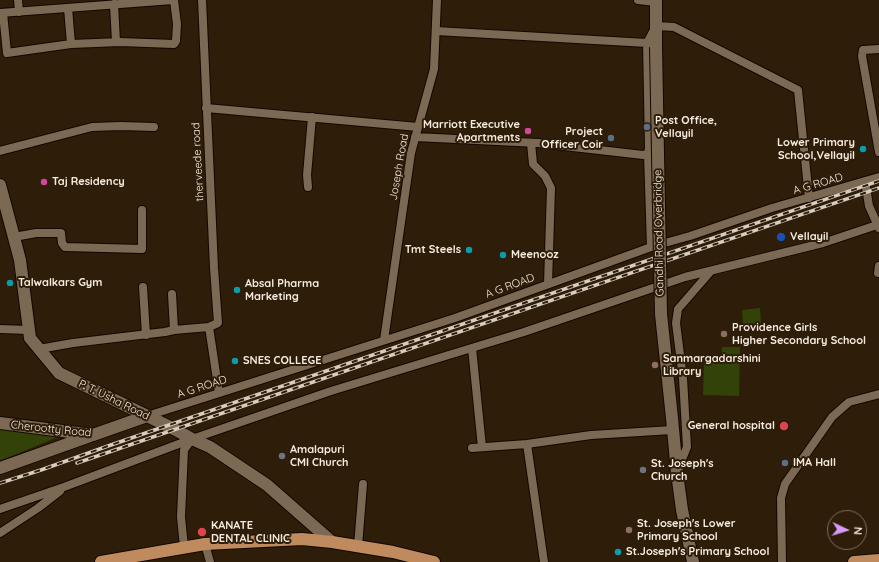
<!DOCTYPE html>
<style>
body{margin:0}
#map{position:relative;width:879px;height:562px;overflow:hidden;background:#2d1d09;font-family:Quicksand,sans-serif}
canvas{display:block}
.north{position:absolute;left:827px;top:510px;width:40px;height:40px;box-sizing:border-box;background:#2d1d09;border:1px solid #7d6f5f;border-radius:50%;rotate:94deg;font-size:11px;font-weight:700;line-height:16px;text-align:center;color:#f6ebdf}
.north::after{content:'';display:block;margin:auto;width:14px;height:18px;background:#da9af7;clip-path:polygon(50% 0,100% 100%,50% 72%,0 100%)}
</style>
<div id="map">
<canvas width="879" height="562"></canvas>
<div class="north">N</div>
</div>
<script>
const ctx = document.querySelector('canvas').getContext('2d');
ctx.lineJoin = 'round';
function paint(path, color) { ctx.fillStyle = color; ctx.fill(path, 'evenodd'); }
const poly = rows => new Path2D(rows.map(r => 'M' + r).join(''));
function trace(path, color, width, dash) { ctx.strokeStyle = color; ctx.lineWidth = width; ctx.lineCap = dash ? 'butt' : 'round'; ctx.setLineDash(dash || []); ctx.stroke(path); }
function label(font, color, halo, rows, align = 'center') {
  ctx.font = font + ' Quicksand,sans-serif'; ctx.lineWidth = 4; ctx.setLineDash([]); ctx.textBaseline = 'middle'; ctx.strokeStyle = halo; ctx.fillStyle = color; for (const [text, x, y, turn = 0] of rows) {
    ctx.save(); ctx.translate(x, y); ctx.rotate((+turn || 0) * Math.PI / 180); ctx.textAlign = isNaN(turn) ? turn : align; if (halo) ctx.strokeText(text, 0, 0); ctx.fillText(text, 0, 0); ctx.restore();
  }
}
paint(poly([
 [760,308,761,323,743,325,742,310],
 [722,347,740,347,739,396,703,395,704,359,722,360],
 [0,429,58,437,0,461]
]), '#324208');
const street = poly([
 [18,0,19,12],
 [638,0,656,2],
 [114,4,116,42],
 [68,8,71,44,120,42,174,44,176,41,177,24,174,0],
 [0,13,173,0],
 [3,13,7,53,71,44],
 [436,31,647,43],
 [879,49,863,50,862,56,879,152],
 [206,108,418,127],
 [415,137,538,143,643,155,648,154],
 [531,143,533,164,545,176,551,188,548,284],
 [0,151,92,127,121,126,154,127],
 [865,181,869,206,879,228],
 [308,187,307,175,312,117],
 [14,237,36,233,61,233,62,243,65,247,142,249,142,210],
 [651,247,648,154,649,148,647,43,656,26,674,27,798,90,809,198],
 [878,273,879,266],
 [143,287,146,335],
 [172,294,174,330],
 [209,327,219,393],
 [0,329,28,330],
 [384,340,411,153,434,69,437,0],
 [472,348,482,447],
 [39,349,73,343,165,332,174,330,209,327,218,323,214,268,202,0],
 [147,416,455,318,654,246,690,236,772,208,879,177],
 [527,444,544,562],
 [472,448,527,444,591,435,672,430],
 [678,469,687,447,683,378,676,323,678,309,711,271],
 [0,509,64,487,192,439,331,391,524,332,685,277,823,243,877,225],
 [0,533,38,508,60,491],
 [205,544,210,562],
 [358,546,363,484],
 [184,547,181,517,184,450,192,439],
 [782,562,781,498,785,484,832,417,849,402,879,394]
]);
const secondary = poly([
 [656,0,656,47],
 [0,185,20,260,30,338,59,373,176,430,192,439,210,447,267,485,332,542],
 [672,418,677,473,682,510,693,562],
 [0,423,93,435,147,416],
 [0,468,90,436]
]);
const primary = poly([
 [101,562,205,544,302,539,332,542,393,552,434,562],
 [854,562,879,560]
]);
trace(street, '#140700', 10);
trace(secondary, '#140700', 14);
trace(primary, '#140700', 14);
trace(street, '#7c6954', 8);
trace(secondary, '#7c6954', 12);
trace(primary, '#bf8b5e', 12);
const rail = poly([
 [77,463,879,188],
 [0,483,41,470,108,446,879,181]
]);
trace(rail, '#d8ccbf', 3.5);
trace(rail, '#2d1d09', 2, [6]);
const secondaryBridge = poly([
 [656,47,661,314,672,418]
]);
trace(secondaryBridge, '#140700', 14, []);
trace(secondaryBridge, '#7c6954', 12);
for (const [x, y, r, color] of [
 [647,127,4,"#5c6f8a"],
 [528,131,4,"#d1479c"],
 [611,138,4,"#5c6f8a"],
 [863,149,4,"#0f9aa8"],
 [44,182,4,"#d1479c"],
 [781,237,5,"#1a4fb4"],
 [469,250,4,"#0f9aa8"],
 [503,255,4,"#0f9aa8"],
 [10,283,4,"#0f9aa8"],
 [237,290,4,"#0f9aa8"],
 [724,334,4,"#8d6e63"],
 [235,361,4,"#0f9aa8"],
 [655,365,4,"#8d6e63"],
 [784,426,5,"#e0444e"],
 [282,456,4,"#6b7280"],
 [785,463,4,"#5c6f8a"],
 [643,470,4,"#6b7280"],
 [629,530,4,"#8d6e63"],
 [202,532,5,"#e0444e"],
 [618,552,4,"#0f9aa8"]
]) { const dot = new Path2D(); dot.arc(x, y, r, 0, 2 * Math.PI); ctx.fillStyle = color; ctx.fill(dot); trace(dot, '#2d1d09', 1.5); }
label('bold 11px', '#f6ebdf', '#2d1d09', [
 ["Post Office,",655,121],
 ["Vellayil",655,134],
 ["Marriott Executive",520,125,"right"],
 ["Apartments",520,138,"right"],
 ["Project",603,132,"right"],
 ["Officer Coir",603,145,"right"],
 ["Lower Primary",855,143,"right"],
 ["School,Vellayil",855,156,"right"],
 ["Taj Residency",52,182],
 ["Vellayil",790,237],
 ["Tmt Steels",461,250,"right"],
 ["Meenooz",511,255],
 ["Talwalkars Gym",18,283],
 ["Absal Pharma",245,284],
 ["Marketing",245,297],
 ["Providence Girls",732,328],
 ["Higher Secondary School",732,341],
 ["Sanmargadarshini",663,359],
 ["Library",663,372],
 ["SNES COLLEGE",243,361],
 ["General hospital",775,426,"right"],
 ["Amalapuri",290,450],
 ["CMI Church",290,463],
 ["IMA Hall",793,463],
 ["St. Joseph's",651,464],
 ["Church",651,477],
 ["St. Joseph's Lower",637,524],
 ["Primary School",637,537],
 ["KANATE",211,526],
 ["DENTAL CLINIC",211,539],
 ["St.Joseph's Primary School",626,552]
], 'left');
label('11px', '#f6ebdf', '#2d1d09', [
 ["therveede road",198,162,-93],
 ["Joseph Road",399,167,-80],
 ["A G ROAD",818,184,-16],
 ["Gandhi Road Overbridge",659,233,-91],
 ["A G ROAD",510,286,-20],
 ["A G ROAD",202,387,-18],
 ["P. T. Usha Road",114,400,26],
 ["Cherootty Road",51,429,6]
]);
</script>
